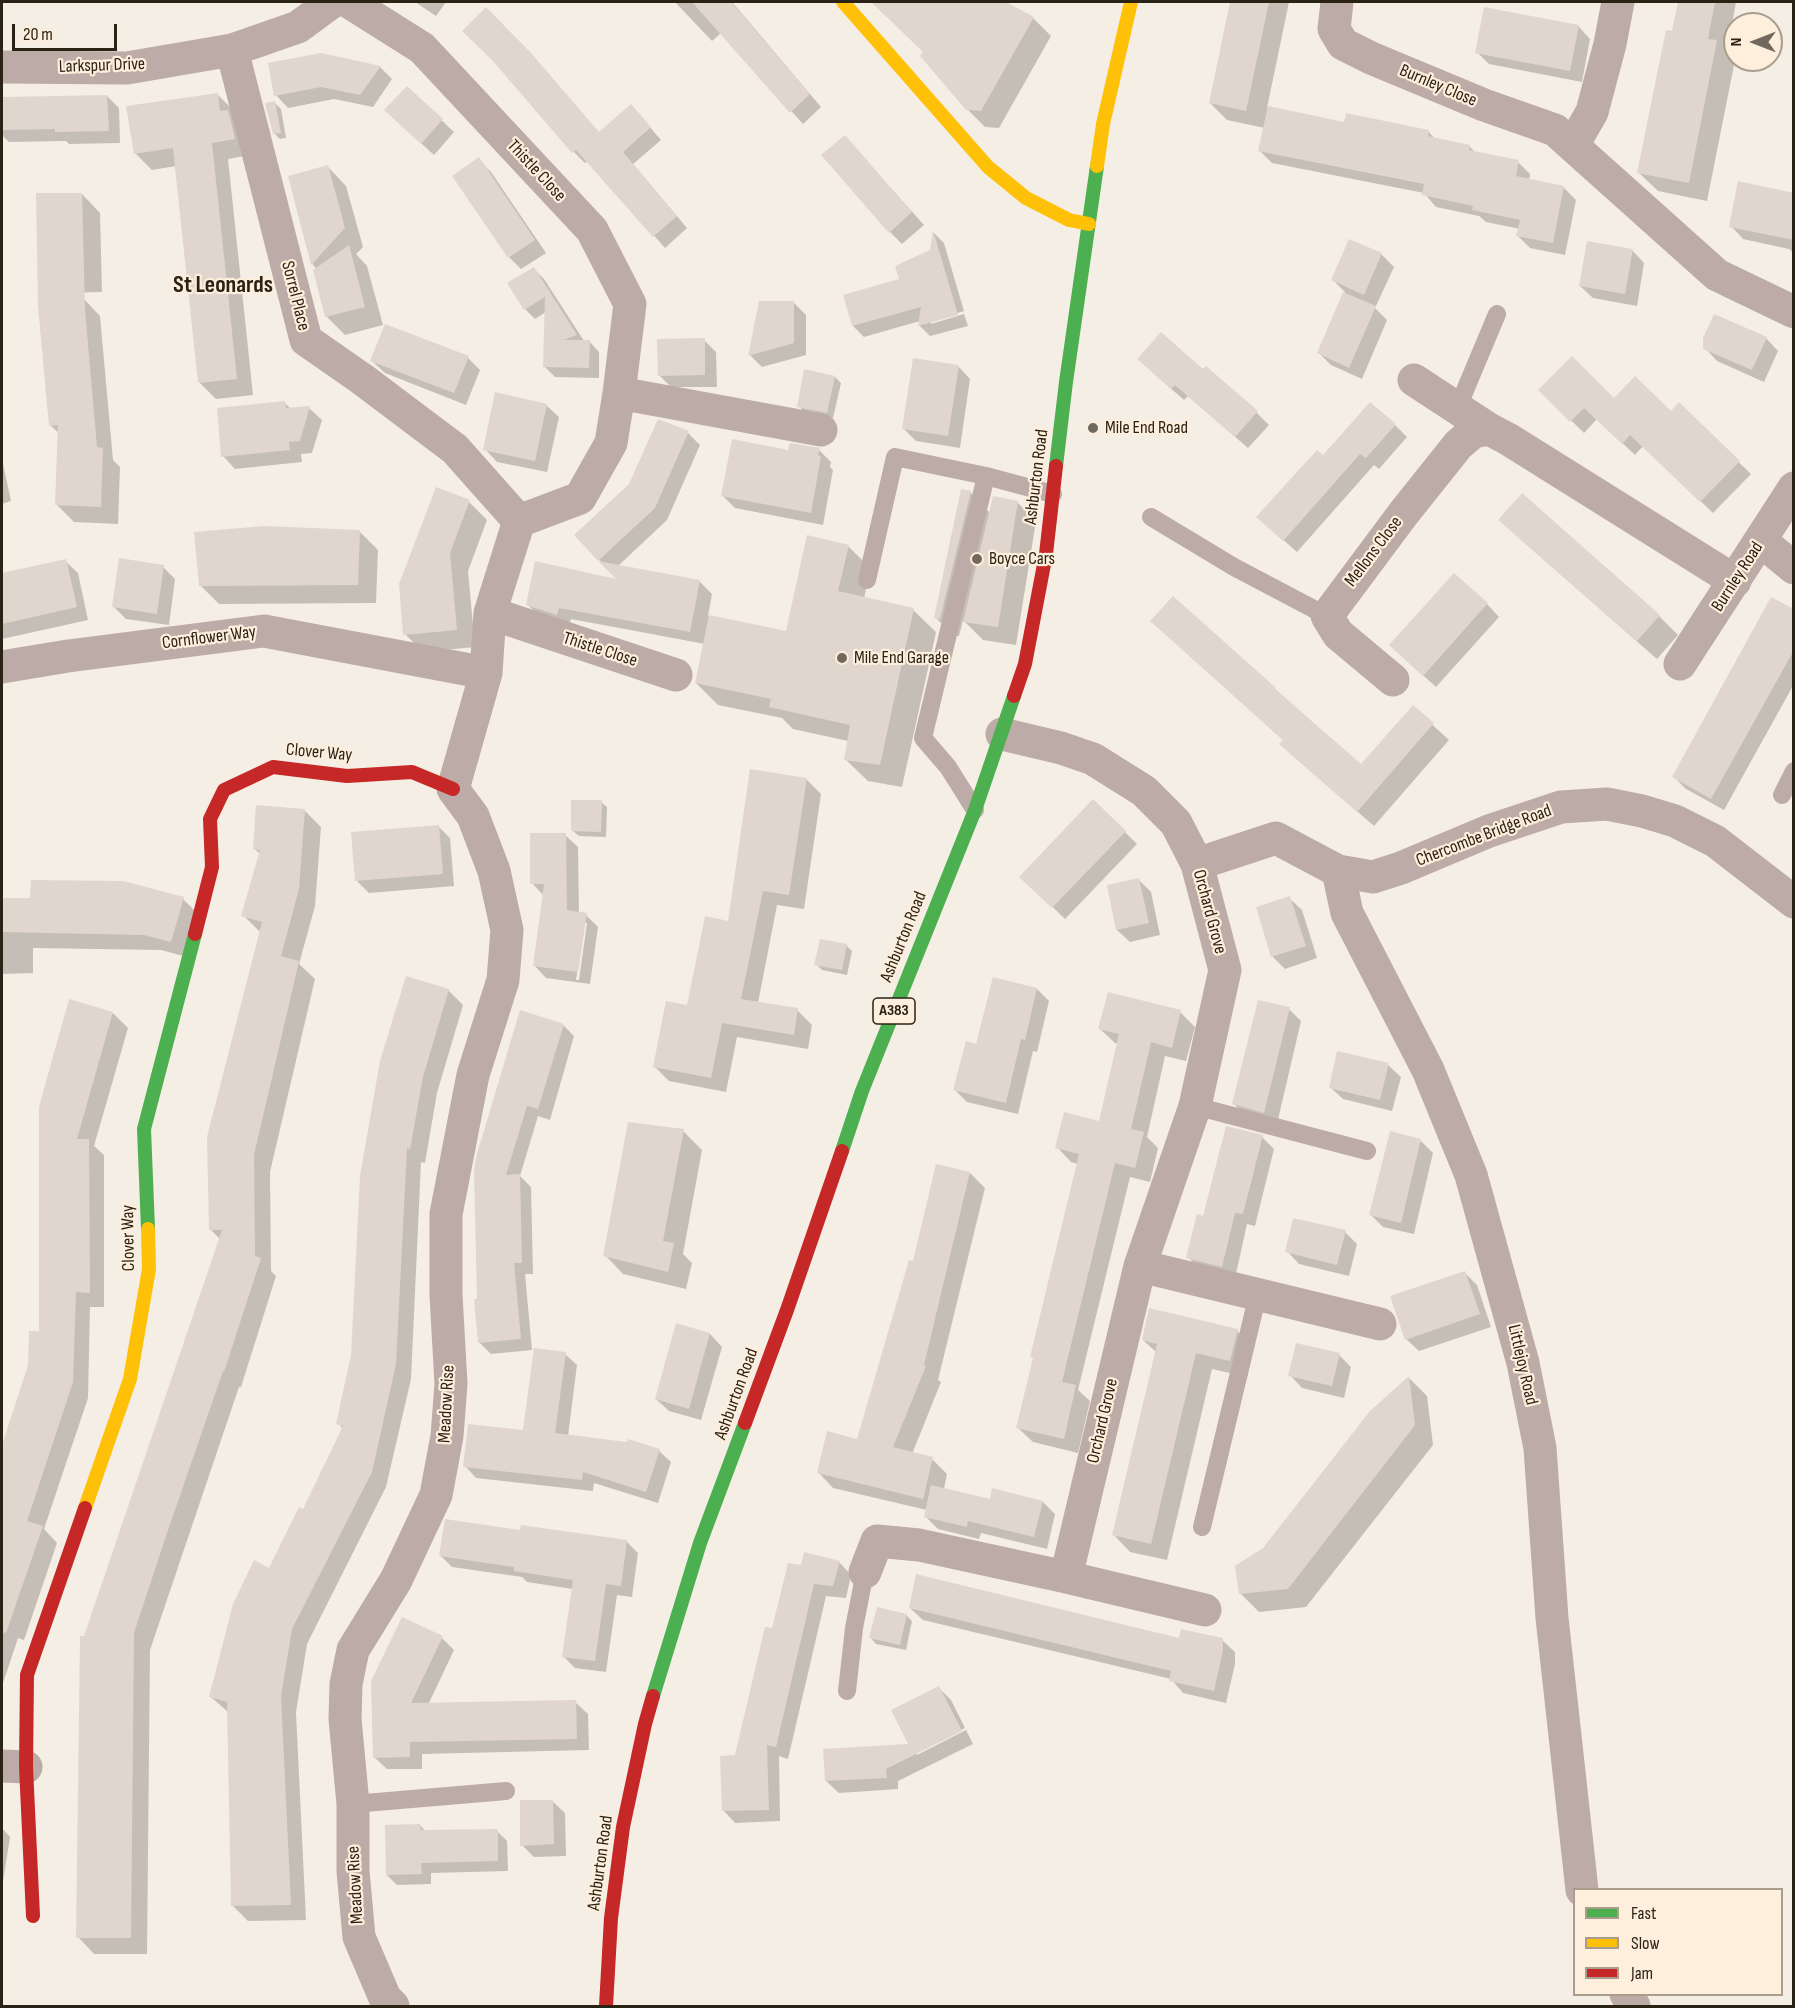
<!DOCTYPE html>
<style>
body{margin:0}
#map{position:relative;width:1795px;height:2008px;overflow:hidden;background:#f5eee4;font-family:"Sofia Sans Condensed",sans-serif}
canvas{display:block}
.frame{position:absolute;inset:0;border:3px solid #2b2216;pointer-events:none}
.legend{position:absolute;left:1573px;top:1888px;width:210px;height:108px;box-sizing:border-box;background:#fdefdc;border:2px solid #a99d8d;margin:0;padding:8px 10px;list-style:none;font-size:18px;color:#2b2216}
.legend li{display:flex;align-items:center;gap:12px;height:30px}
.legend b{width:30px;border:2px solid #a99d8d}
.north{position:absolute;left:1723px;top:12px;width:60px;height:60px;box-sizing:border-box;background:#fdefdc;border:2px solid #a99d8d;border-radius:50%;rotate:270deg;font-size:16px;font-weight:700;line-height:24px;text-align:center;color:#2b2216}
.north::after{content:'';display:block;margin:auto;width:21px;height:27px;background:#72695e;clip-path:polygon(50% 0,100% 100%,50% 72%,0 100%)}
.scale{position:absolute;left:12px;top:24px;width:105px;height:27px;box-sizing:border-box;border:3px solid #2b2216;border-top:0;padding-left:8px;font-size:18px;line-height:21px;white-space:nowrap;color:#2b2216;-webkit-text-stroke:4px #fdefdc;paint-order:stroke}
</style>
<div id="map">
<canvas width="1795" height="2008"></canvas>
<div class="frame"></div>
<ul class="legend">
<li><b style="height:8px;background:#4caf50"></b>Fast</li>
<li><b style="height:8px;background:#ffc107"></b>Slow</li>
<li><b style="height:8px;background:#c62828"></b>Jam</li>
</ul>
<div class="north">N</div>
<div class="scale">20 m</div>
</div>
<script>
const ctx = document.querySelector('canvas').getContext('2d');
ctx.lineJoin = 'round';
function paint(path, color) { ctx.fillStyle = color; ctx.fill(path, 'evenodd'); }
const poly = rows => new Path2D(rows.map(r => 'M' + r).join(''));
function trace(path, color, width, dash) { ctx.strokeStyle = color; ctx.lineWidth = width; ctx.lineCap = dash ? 'butt' : 'round'; ctx.setLineDash(dash || []); ctx.stroke(path); }
function label(font, color, halo, rows, align = 'center') {
  ctx.font = font + ' "Sofia Sans Condensed",sans-serif'; ctx.lineWidth = 4.5; ctx.setLineDash([]); ctx.textBaseline = 'middle'; ctx.strokeStyle = halo; ctx.fillStyle = color; for (const [text, x, y, turn = 0] of rows) {
    ctx.save(); ctx.translate(x, y); ctx.rotate((+turn || 0) * Math.PI / 180); ctx.textAlign = isNaN(turn) ? turn : align; if (halo) ctx.strokeText(text, 0, 0); ctx.fillText(text, 0, 0); ctx.restore();
  }
}
paint(poly([
 [415,2,446,2,436,16],
 [675,2,732,2,821,107,803,124,721,33,712,41],
 [887,2,945,2,952,9,956,2,1003,2,1034,19,1051,36,999,128,985,127,967,109,924,52,880,8],
 [1232,2,1289,2,1267,108,1345,124,1428,131,1436,140,1469,146,1476,153,1518,162,1530,174,1529,180,1563,187,1576,200,1565,255,1530,248,1518,236,1520,229,1486,222,1479,216,1436,207,1424,193,1272,163,1260,151,1265,128,1227,120,1210,103],
 [1679,2,1736,2,1727,53,1735,60,1707,201,1658,191,1639,173,1673,33],
 [1578,26,1590,39,1582,82,1489,64,1477,52],
 [321,55,380,67,392,79,373,107,334,99,288,108,276,95],
 [494,61,600,133,642,118,661,140,633,164,687,228,665,248,588,161,585,163,574,152],
 [407,88,454,132,434,155,398,122],
 [217,94,234,111,251,155,228,159,253,395,216,399,200,383,176,166,152,170,135,153],
 [107,96,119,108,120,143,69,144,66,141,9,142,2,135,2,99],
 [275,103,281,109,286,138,280,139,274,133],
 [845,137,924,225,902,244,890,232],
 [478,159,491,172,546,253,521,269,509,257],
 [328,167,346,186,363,247,356,254,367,266,383,325,345,335,326,316,317,269,313,265,290,177],
 [82,194,100,213,102,292,58,293],
 [1794,201,1794,253,1789,249,1743,239,1731,226],
 [934,233,944,243,964,311,931,321,931,324,964,314,968,326,930,336,920,326,920,321,864,337,853,326,845,296,901,280,931,251],
 [1632,250,1644,263,1637,306,1593,298,1580,286],
 [1381,254,1394,267,1375,308,1387,320,1362,379,1331,365,1319,353,1345,292,1333,280],
 [534,269,544,279,584,341,589,341,599,352,599,378,555,377,545,367,546,312,535,319,525,309],
 [83,298,100,316,113,460,120,467,118,524,74,522,57,505,60,434,50,425],
 [793,302,806,315,806,355,762,367,750,355],
 [1766,338,1778,351,1764,382,1717,361,1705,348],
 [704,340,716,352,717,387,671,387,659,375],
 [468,358,480,370,466,405,385,373,372,361],
 [958,366,970,379,960,448,916,441,903,428],
 [1152,372,1203,372,1257,413,1269,425,1248,448,1188,396,1184,400],
 [835,377,841,383,833,418,804,412,799,406],
 [1540,390,1614,400,1671,413,1679,405,1751,474,1713,513,1643,446,1635,455,1597,419,1584,433],
 [285,403,291,409,309,408,322,420,312,453,301,454,302,462,235,469,223,456],
 [546,405,559,417,547,472,497,462,485,449],
 [1395,425,1407,437,1379,469,1374,465,1297,552,1271,529,1323,457],
 [688,433,700,445,667,520,618,566,700,582,712,594,708,616,787,633,848,546,870,568,864,599,913,610,936,632,902,787,868,781,845,759,848,741,793,729,782,718,718,705,696,683,705,644,571,619,569,626,540,617,528,605,620,582,576,535],
 [819,450,831,462,830,467,833,470,823,525,735,508,723,496,790,451],
 [2,459,11,501,2,504],
 [437,489,469,502,487,520,468,571,475,647,423,652,405,634],
 [970,492,990,513,1017,502,1036,521,1016,645,983,640,963,620,959,636,954,636,935,617],
 [1522,495,1659,616,1678,635,1657,659,1519,538],
 [359,531,378,550,376,603,219,604,200,585],
 [65,561,78,573,88,620,2,639,2,575],
 [163,567,175,579,169,625,126,619,113,606],
 [1487,604,1499,617,1436,687,1403,657],
 [1794,611,1794,684,1724,810,1686,789,1674,777],
 [1152,621,1275,689,1361,766,1413,707,1449,740,1374,826,1297,759,1284,741],
 [806,779,821,794,804,909,777,905,758,1003,797,1010,812,1025,808,1049,737,1037,726,1092,669,1081,654,1066,688,1007,729,923],
 [601,802,607,807,606,837,579,836,573,831],
 [304,810,321,827,315,906,299,964,315,979,270,1172,271,1271,276,1276,241,1387,239,1387,150,1650,147,1954,94,1954,78,1937,85,1637,220,1239,211,1230,260,932,243,915,260,854,255,849],
 [438,826,450,838,454,886,369,893,357,881],
 [1125,832,1137,844,1065,919,1021,876],
 [565,835,578,847,579,914,586,915,598,927,590,984,546,978,534,965,544,896,532,883],
 [584,923,587,923,579,980,576,980],
 [1139,880,1151,892,1160,935,1130,942,1117,930],
 [1289,898,1302,910,1317,958,1285,969,1272,956],
 [183,899,199,915,187,957,161,950,33,948,33,973,2,974,2,900],
 [846,945,852,951,847,975,822,970,816,964],
 [1037,989,1049,1001,1037,1052,1033,1051,1018,1114,967,1102,955,1090,978,1046],
 [448,990,463,1005,437,1093,425,1163,421,1162,411,1379,386,1487,307,1644,296,1712,306,1920,248,1921,233,1906,228,1712,211,1697,270,1570,304,1511,343,1429,338,1423,353,1356,361,1176],
 [1289,1009,1301,1021,1277,1124,1246,1116,1234,1104],
 [1180,1012,1195,1027,1186,1061,1165,1056,1147,1137,1158,1148,1150,1182,1130,1177,1078,1390,1090,1401,1078,1453,1033,1442,1018,1428,1034,1359,1031,1356,1078,1164,1071,1162,1057,1147,1100,1123,1118,1044,1115,1043,1100,1029],
 [113,1013,128,1028,94,1146,104,1155,104,1307,90,1307,88,1398,44,1529,57,1543,24,1640,18,1638,2,1686,2,1449,40,1333,40,1108],
 [563,1025,574,1036,550,1120,538,1116,520,1176,531,1187,533,1274,525,1274,532,1350,491,1354,479,1342,475,1170],
 [1388,1065,1401,1077,1392,1111,1343,1099,1330,1087],
 [683,1131,702,1150,683,1254,692,1263,686,1289,623,1274,605,1255],
 [1262,1137,1274,1149,1255,1226,1247,1224,1235,1278,1200,1270,1188,1257,1204,1217],
 [1421,1141,1433,1153,1414,1234,1383,1227,1371,1215],
 [970,1173,985,1188,938,1380,941,1382,912,1454,932,1459,947,1474,944,1489,991,1500,1043,1502,1055,1514,1047,1549,981,1533,979,1539,938,1529,925,1516,927,1510,833,1488,818,1472,858,1440,915,1263],
 [1345,1232,1357,1244,1349,1276,1299,1264,1287,1251],
 [1465,1273,1477,1285,1491,1327,1419,1351,1406,1339],
 [677,1325,710,1334,722,1347,701,1420,669,1411,656,1399],
 [1237,1331,1254,1347,1247,1377,1212,1369,1167,1560,1130,1552,1114,1535,1157,1353,1143,1340],
 [565,1354,577,1365,568,1436,659,1451,671,1462,658,1503,594,1483,593,1491,476,1478,465,1466,524,1431],
 [1339,1355,1351,1367,1344,1398,1302,1388,1290,1375],
 [1409,1378,1427,1396,1433,1445,1306,1607,1259,1612,1240,1593,1264,1549],
 [521,1531,626,1541,638,1553,632,1597,617,1595,606,1672,575,1668,563,1656,573,1589,527,1582,522,1577,452,1567,441,1556],
 [839,1562,851,1575,846,1598,826,1596,788,1759,779,1756,780,1821,735,1823,723,1810,773,1630,802,1567],
 [910,1608,1180,1640,1222,1640,1235,1652,1235,1664,1226,1703,1183,1693,1171,1679,923,1620],
 [906,1615,912,1621,906,1650,876,1644,871,1638],
 [442,1638,454,1650,428,1705,575,1702,588,1714,589,1750,422,1754,422,1769,387,1769,374,1757],
 [939,1688,951,1700,965,1728,917,1751,917,1755,966,1730,973,1744,898,1781,898,1789,839,1793,826,1781,911,1746],
 [552,1801,565,1813,566,1856,534,1857,522,1845],
 [420,1825,426,1832,497,1831,507,1841,508,1871,431,1873,431,1884,397,1885,387,1875],
 [2,1828,10,1837,2,1888]
]), '#0003');
paint(poly([
 [692,2,731,2,810,94,790,113],
 [871,2,1006,2,1034,17,981,111,966,110,920,56,923,52],
 [1230,2,1269,2,1246,111,1209,103],
 [1678,2,1715,2,1708,39,1717,40,1689,183,1637,173,1666,30,1672,31],
 [486,7,531,53,599,132,631,104,651,127,623,152,677,216,653,237,576,150,572,153,492,60,462,31],
 [1484,7,1579,25,1570,71,1475,53],
 [321,53,381,66,360,95,321,87,274,96,268,63],
 [407,86,443,119,421,144,384,110],
 [218,93,220,111,228,110,235,139,212,143,237,379,198,383,173,148,134,154,126,106],
 [107,95,109,131,55,132,55,129,2,130,2,97],
 [275,101,281,133,273,134,265,103],
 [1268,106,1344,122,1346,113,1429,130,1428,136,1470,145,1469,150,1519,160,1516,176,1564,186,1553,243,1516,236,1520,220,1472,210,1473,206,1422,195,1424,184,1258,151],
 [845,135,912,212,889,233,821,155],
 [479,157,535,240,508,258,452,176],
 [328,165,345,228,311,265,288,176],
 [1738,181,1794,193,1794,240,1729,227],
 [36,193,82,193,85,310,97,447,103,448,101,507,55,505,58,425,49,426,38,306],
 [933,230,958,315,918,326,921,307,852,326,843,295,899,279,895,266,930,250],
 [1349,239,1382,253,1364,295,1331,280],
 [1587,241,1633,249,1625,294,1579,286],
 [349,245,365,307,325,317,313,270],
 [534,267,577,335,564,340,590,340,589,368,543,367,545,297,524,310,507,283],
 [1343,292,1376,306,1349,368,1317,353],
 [759,301,794,301,794,343,748,356],
 [1714,314,1767,337,1752,370,1703,349,1703,338],
 [385,324,469,356,454,393,370,361],
 [1161,332,1203,369,1206,366,1258,411,1235,437,1175,385,1171,389,1137,359],
 [705,338,705,375,658,376,657,339],
 [1572,356,1614,398,1635,376,1671,411,1679,402,1740,461,1700,502,1630,435,1622,444,1584,408,1570,422,1538,390],
 [913,358,959,365,948,436,902,429],
 [804,369,835,376,827,413,797,407],
 [495,392,547,404,535,461,483,450],
 [285,401,286,408,310,406,300,441,289,442,290,450,221,457,217,408],
 [1370,402,1396,424,1366,458,1360,454,1283,541,1256,517,1317,450,1323,455],
 [658,419,689,431,655,508,598,561,574,535,629,484],
 [732,439,788,450,790,443,820,448,818,455,821,456,811,513,721,496],
 [436,487,470,500,450,553,457,630,403,635,399,584],
 [961,489,971,491,940,619,934,618],
 [1522,493,1660,615,1637,641,1498,520],
 [993,496,1018,501,998,627,963,622],
 [264,526,360,530,358,585,199,586,194,532],
 [807,535,849,545,838,591,914,608,880,765,844,760,850,725,769,707,771,699,695,683,709,615,786,631],
 [119,558,164,565,157,614,112,607],
 [66,559,77,607,2,624,2,573],
 [535,561,616,579,598,561,700,580,690,632,559,608,557,615,526,605],
 [1454,573,1488,603,1423,676,1389,645],
 [1173,596,1276,688,1275,689,1361,764,1413,705,1434,723,1357,812,1279,744,1283,740,1150,621],
 [1771,597,1794,609,1794,650,1711,799,1672,777],
 [750,769,807,778,789,895,763,891,741,999,798,1008,794,1035,722,1023,711,1078,653,1067,666,1001,687,1005,705,916,728,921],
 [1093,799,1126,831,1052,908,1019,877],
 [571,800,602,800,601,832,571,831],
 [256,805,305,809,299,889,281,956,299,961,254,1155,255,1256,261,1258,224,1372,223,1371,165,1539,134,1633,131,1938,76,1938,80,1636,84,1636,222,1230,209,1230,207,1137,262,922,241,916,260,850,253,849],
 [439,825,443,874,355,881,351,832],
 [530,833,566,833,567,910,587,913,578,972,533,966,544,884,530,884],
 [1139,878,1149,923,1116,930,1107,885],
 [31,880,123,881,184,897,171,942,144,935,2,932,2,898,30,898],
 [1290,896,1306,946,1271,957,1256,907],
 [820,939,847,944,842,970,814,965],
 [406,976,449,989,423,1077,410,1149,407,1148,396,1364,372,1472,292,1629,281,1696,291,1905,231,1906,227,1702,209,1697,233,1604,254,1560,269,1568,299,1507,303,1509,343,1426,336,1424,351,1355,360,1176,380,1061],
 [993,977,1037,988,1025,1040,1021,1039,1006,1103,953,1090,966,1041,976,1044],
 [1108,992,1181,1010,1172,1048,1151,1042,1131,1129,1144,1132,1135,1168,1115,1163,1062,1382,1076,1385,1064,1439,1016,1428,1033,1358,1030,1357,1079,1154,1055,1148,1064,1112,1099,1121,1119,1034,1098,1029],
 [69,999,113,1012,77,1139,89,1139,90,1293,76,1292,73,1382,27,1521,43,1526,6,1633,2,1632,2,1445,28,1365,29,1331,39,1331,39,1107],
 [1258,1000,1290,1007,1264,1113,1232,1104],
 [520,1010,564,1024,538,1109,527,1106,506,1175,520,1174,522,1263,514,1263,521,1339,478,1343,474,1299,477,1299,474,1170,477,1154],
 [1337,1051,1389,1063,1380,1100,1329,1088],
 [628,1122,684,1129,663,1241,674,1243,668,1272,603,1256],
 [1226,1126,1263,1135,1243,1214,1235,1213,1222,1267,1186,1258,1197,1214,1203,1216],
 [1390,1131,1421,1139,1401,1223,1369,1215],
 [936,1164,970,1172,924,1365,926,1366,893,1447,933,1457,923,1499,817,1473,827,1431,857,1439,909,1260,913,1261],
 [1293,1218,1346,1230,1337,1265,1285,1252],
 [1465,1271,1480,1314,1405,1340,1390,1296],
 [1149,1308,1238,1329,1230,1361,1196,1353,1151,1544,1112,1535,1157,1344,1142,1340],
 [676,1323,710,1333,689,1409,655,1399],
 [1296,1343,1340,1353,1332,1386,1288,1376],
 [534,1348,566,1352,555,1433,627,1442,628,1439,660,1449,646,1492,583,1472,582,1480,463,1467,468,1424,523,1430],
 [1409,1376,1415,1425,1288,1589,1239,1594,1235,1566,1263,1548,1370,1411],
 [931,1485,990,1499,992,1488,1043,1501,1034,1537,968,1521,967,1527,924,1517],
 [445,1519,520,1530,521,1525,627,1540,621,1586,606,1584,595,1661,562,1657,573,1580,514,1571,514,1567,439,1556],
 [804,1552,840,1561,833,1586,814,1584,776,1747,767,1745,769,1810,722,1811,720,1756,735,1755,765,1627,772,1628,788,1563,801,1565],
 [916,1574,1179,1638,1181,1629,1223,1638,1223,1650,1214,1691,1169,1681,1171,1671,909,1608],
 [877,1607,907,1614,900,1645,869,1638],
 [402,1617,443,1636,411,1703,576,1700,577,1739,410,1742,410,1757,373,1758,371,1681],
 [939,1686,962,1731,886,1769,887,1778,825,1781,823,1749,908,1744,891,1710],
 [520,1800,553,1800,554,1844,520,1846],
 [420,1824,421,1830,498,1829,498,1861,421,1863,422,1874,386,1875,385,1825]
]), '#e0d6ce');
trace(poly([
 [1458,407,1497,314],
 [1151,517,1234,567,1327,616],
 [867,580,895,457,986,476,1053,494],
 [1782,795,1794,771],
 [975,810,948,767,923,738,986,476],
 [1195,1106,1367,1151],
 [1202,1527,1258,1294],
 [847,1691,854,1628,865,1572],
 [353,1804,506,1791]
]), '#bdaba7', 18);
trace(poly([
 [349,2,422,48,592,230,630,304,619,393,611,443,580,498,519,521,490,613,486,673,453,789,473,816,494,871,507,930,503,980,473,1075,446,1214,446,1295,451,1384,447,1436,436,1495,396,1580,353,1650,346,1684,345,1719,353,1804,353,1871,359,1937,385,1998,393,2006],
 [1337,2,1334,29,1343,44,1371,58,1484,105,1555,130,1717,275,1794,312],
 [232,50,306,340,362,379,455,449,519,521],
 [2,67,127,68,232,50,298,27,332,2],
 [1573,145,1592,112,1610,44,1618,2],
 [1414,380,1489,429],
 [619,393,821,430],
 [1761,541,1794,568],
 [490,613,676,675],
 [1680,664,1794,488],
 [2,667,68,656,264,631,486,673],
 [1393,680,1338,634,1327,616,1403,514,1458,445,1473,432,1489,429,1508,439,1735,581],
 [1002,734,1061,748,1093,759,1144,791,1176,823,1197,864,1225,970,1195,1106,1140,1266,1066,1577,1205,1610],
 [1197,864,1276,838,1338,871,1373,877,1401,868,1489,831,1561,807,1607,804,1642,811,1675,821,1715,841,1794,902],
 [1338,871,1347,913,1428,1070,1471,1175,1523,1363,1540,1448,1552,1618,1582,1890],
 [1140,1266,1380,1324],
 [865,1572,877,1541,919,1545,1066,1577],
 [2,1766,26,1767],
 [1626,1994,1634,2006]
]), '#bdaba7', 33);
trace(poly([
 [1056,466,1066,382,1097,166],
 [842,1151,862,1091,975,810,1014,696],
 [148,1229,144,1129,195,934],
 [653,1696,700,1543,745,1423]
]), '#4caf50', 14);
trace(poly([
 [843,2,988,167,1026,198,1069,220,1089,224],
 [1097,166,1103,124,1131,2],
 [85,1508,130,1379,149,1269,148,1229]
]), '#ffc107', 14);
trace(poly([
 [1014,696,1025,664,1046,554,1056,466],
 [195,934,212,867,210,819,224,790,273,767,347,776,412,772,453,789],
 [745,1423,787,1310,842,1151],
 [33,1916,26,1767,27,1675,85,1508],
 [606,2006,611,1918,623,1827,645,1724,653,1696]
]), '#c62828', 14);
for (const [x, y, r, color] of [
 [1093,428,6,"#72695e"],
 [977,559,6,"#72695e"],
 [842,658,6,"#72695e"]
]) { const dot = new Path2D(); dot.arc(x, y, r, 0, 2 * Math.PI); ctx.fillStyle = color; ctx.fill(dot); trace(dot, '#fdefdc', 2); }
for (const [x, y, w] of [
 [894,1011,42]
]) { const box = new Path2D(); box.roundRect(x - w / 2, y - 13, w, 26, 4.5); ctx.fillStyle = '#fdefdc'; ctx.fill(box); trace(box, '#2b2216', 1.5); }
label('bold 16px', '#2b2216', null, [
 ["A383",894,1011]
]);
label('18px', '#2b2216', '#fdefdc', [
 ["Larkspur Drive",102,66,-2],
 ["Burnley Close",1438,86,23],
 ["Thistle Close",536,171,47],
 ["Sorrel Place",295,296,76],
 ["Ashburton Road",1037,477,-83],
 ["Mellons Close",1374,552,-53],
 ["Burnley Road",1738,577,-57],
 ["Cornflower Way",209,638,-7],
 ["Thistle Close",600,650,18],
 ["Clover Way",319,753,5],
 ["Chercombe Bridge Road",1484,836,-21],
 ["Orchard Grove",1209,912,75],
 ["Ashburton Road",904,937,-68],
 ["Clover Way",129,1238,-91],
 ["Littlejoy Road",1522,1365,77],
 ["Ashburton Road",737,1394,-70],
 ["Meadow Rise",447,1404,-87],
 ["Orchard Grove",1103,1421,-77],
 ["Ashburton Road",601,1863,-82],
 ["Meadow Rise",356,1885,-93]
]);
label('18px', '#2b2216', '#fdefdc', [
 ["Mile End Road",1105,428],
 ["Boyce Cars",989,559],
 ["Mile End Garage",854,658]
], 'left');
label('bold 24px', '#2b2216', '#fdefdc', [
 ["St Leonards",223,286]
]);
</script>
